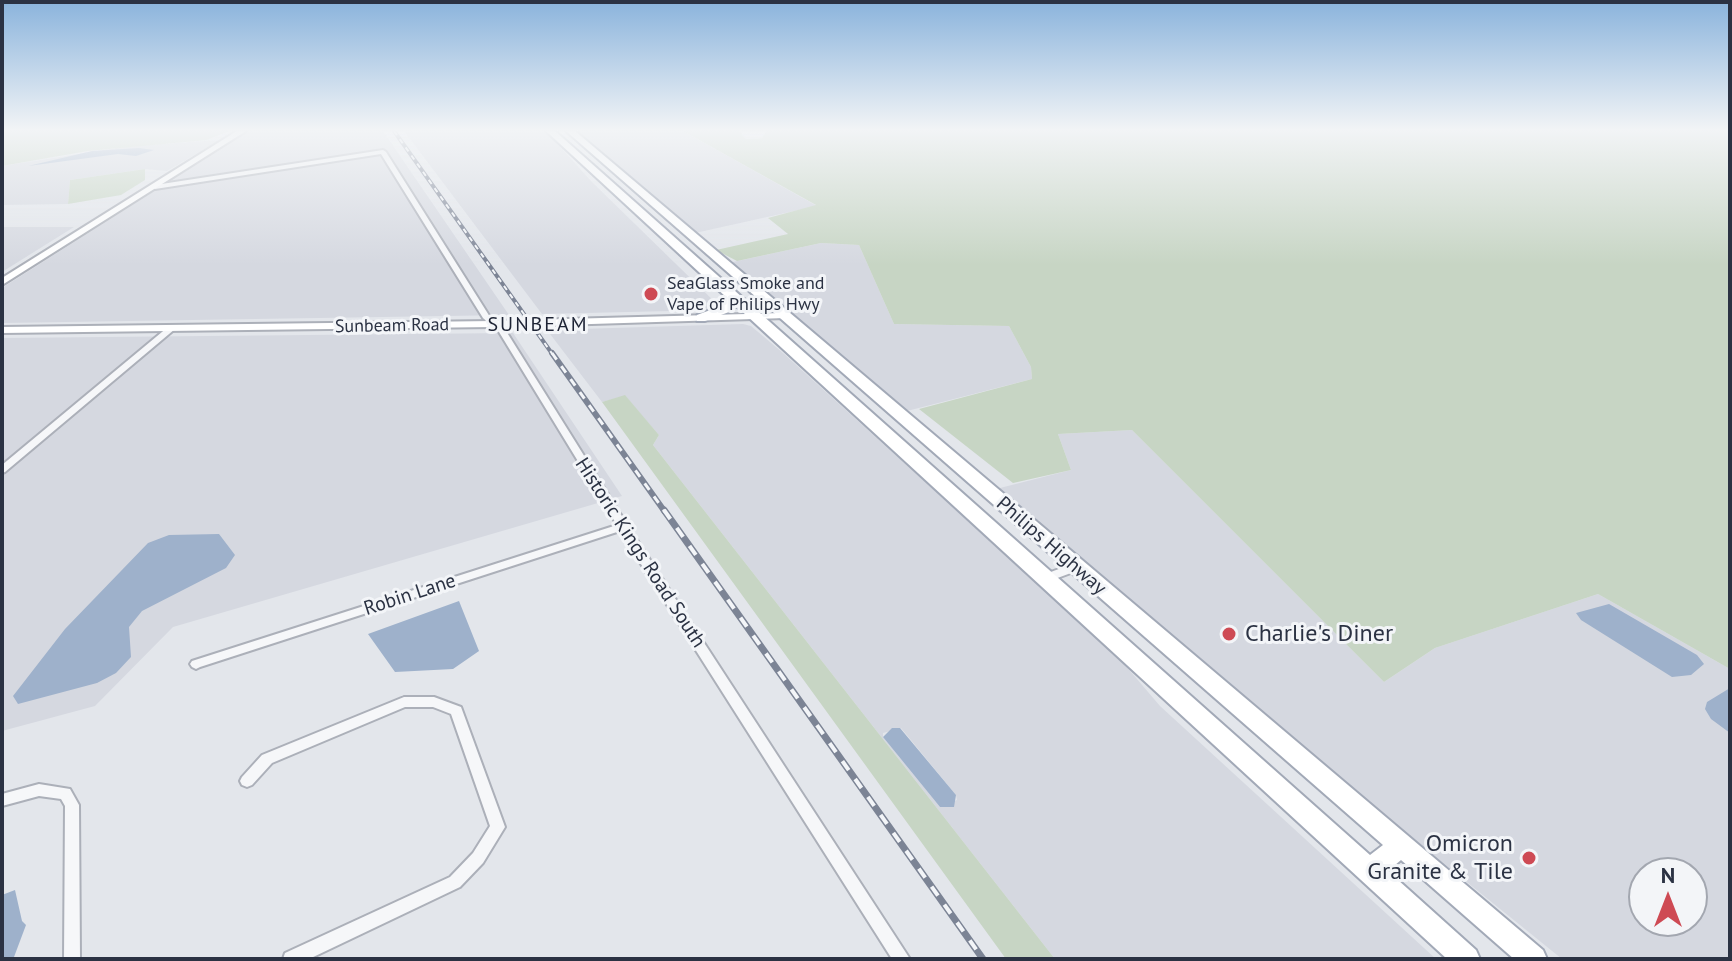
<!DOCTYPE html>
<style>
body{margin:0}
#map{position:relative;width:1732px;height:961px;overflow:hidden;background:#e3e6eb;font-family:"PT Sans",sans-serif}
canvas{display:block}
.frame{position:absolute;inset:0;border:4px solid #2b3243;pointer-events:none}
.north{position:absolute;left:1628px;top:857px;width:80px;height:80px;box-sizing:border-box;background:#f3f5f8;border:2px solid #a3a7b0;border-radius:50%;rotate:0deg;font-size:22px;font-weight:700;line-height:32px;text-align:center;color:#2b3243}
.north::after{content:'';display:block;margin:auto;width:28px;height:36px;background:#ce4a54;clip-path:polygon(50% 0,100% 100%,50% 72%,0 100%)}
</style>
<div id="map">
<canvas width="1732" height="961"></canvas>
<div class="frame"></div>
<div class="north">N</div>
</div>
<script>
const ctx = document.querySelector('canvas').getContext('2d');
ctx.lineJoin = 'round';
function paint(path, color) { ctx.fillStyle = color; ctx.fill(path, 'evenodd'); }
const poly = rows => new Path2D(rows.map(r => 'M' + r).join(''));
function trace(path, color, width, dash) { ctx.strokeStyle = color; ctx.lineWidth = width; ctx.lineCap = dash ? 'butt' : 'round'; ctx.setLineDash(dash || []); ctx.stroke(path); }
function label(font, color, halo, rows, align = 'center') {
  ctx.font = font + ' "PT Sans",sans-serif'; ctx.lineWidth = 6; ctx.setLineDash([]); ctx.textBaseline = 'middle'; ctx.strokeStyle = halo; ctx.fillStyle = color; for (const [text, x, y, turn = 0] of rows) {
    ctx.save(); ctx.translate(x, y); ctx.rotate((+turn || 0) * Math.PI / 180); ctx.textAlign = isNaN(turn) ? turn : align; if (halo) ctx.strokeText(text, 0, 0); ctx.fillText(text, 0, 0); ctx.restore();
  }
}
paint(poly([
 [248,131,383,131,509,315,2,323,2,288],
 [404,131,546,131,591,181,720,307,714,310,542,314],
 [577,131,683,131,817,206,695,233],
 [220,140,167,171,145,169,70,180,68,204,2,205,2,166,129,146],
 [2,227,74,227,2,272],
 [821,243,859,245,894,324,1009,326,1031,367,1032,379,907,411,728,263],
 [743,324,751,326,783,353,1119,658,1160,706,1436,959,1055,959,653,445,659,435,625,396,602,402,547,330],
 [901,728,956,795,957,800,940,807,883,737,883,733],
 [513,333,622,496,173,627,95,706,2,731,2,338],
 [1132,430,1384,682,1435,648,1598,594,1730,669,1730,959,1562,959,1285,735,1223,677,996,489,1071,470,1058,434],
 [1644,873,1692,873,1692,921,1644,921]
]), '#d5d8e0');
paint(poly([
 [2,131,229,131,207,140,88,151,2,166],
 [683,131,739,131,746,139,762,138,767,131,1730,131,1730,669,1598,594,1435,648,1384,682,1132,430,1058,434,1071,470,1013,483,919,409,1032,379,1031,367,1009,326,894,324,859,245,821,243,737,261,716,250,788,234,768,218,816,205],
 [145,169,145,180,121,195,68,204,70,180],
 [625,395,659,435,653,445,1055,959,1006,959,602,402]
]), '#c7d5c4');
paint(poly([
 [139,148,154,150,136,156,118,154,28,166,92,151],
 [219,534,235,555,226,568,142,611,129,627,131,657,116,673,97,683,18,704,13,696,65,629,148,543,169,535],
 [459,601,479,651,453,669,395,672,368,634],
 [1609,604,1697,655,1704,664,1691,675,1672,677,1581,620,1576,613],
 [1730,688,1730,733,1711,719,1705,709,1707,702],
 [892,728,900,728,956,795,954,807,940,807,883,737],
 [15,890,22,921,26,925,14,957,2,959,2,895]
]), '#9eb1cb');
const street = poly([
 [383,150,386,152,490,317,506,331,628,526,910,959,892,959,620,531,200,667,196,669,192,667,190,664,192,661,617,525,499,332,483,318,381,154,155,189,152,187,155,185,383,150],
 [168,327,171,327,175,329,5,472,2,473,2,465,168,327],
 [1075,563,1079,564,1081,567,1079,570,1044,583,1040,582,1038,579,1040,576,1075,563],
 [404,697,434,697,461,707,505,827,483,863,460,887,309,959,283,959,285,953,450,877,473,853,490,826,451,714,433,707,405,707,272,763,252,785,247,787,242,785,240,781,242,777,262,755,404,697],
 [39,784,70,789,79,805,80,959,64,959,65,806,61,799,39,796,2,806,2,794,39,784]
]);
const secondary = poly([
 [237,131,246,131,2,285,2,278,237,131],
 [782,313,786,314,786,318,494,327,2,333,2,327,494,321,782,313]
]);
const primary = poly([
 [546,131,555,131,1370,855,1383,845,566,131,575,131,1543,950,1547,959,1514,959,1401,860,1388,871,1476,950,1480,959,1447,959,734,304,729,312,705,321,697,321,697,315,721,306,726,297,546,131]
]);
trace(street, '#acb0b9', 4);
trace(secondary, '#acb0b9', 4);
trace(primary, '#a2a9b7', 4);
paint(street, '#f6f7f9');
paint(secondary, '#fff');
paint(primary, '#fff');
const railFar2 = poly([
 [394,131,553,355]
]);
const railFar1 = poly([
 [552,353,665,512]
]);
const rail = poly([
 [664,510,983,959]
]);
trace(railFar2, '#7c8495', 4);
trace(railFar1, '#7c8495', 6);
trace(rail, '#7c8495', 7);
trace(railFar2, '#f3f5f8', 2, [5]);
trace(railFar1, '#f3f5f8', 3, [8]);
trace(rail, '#f3f5f8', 4, [11]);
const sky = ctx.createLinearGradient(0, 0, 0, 265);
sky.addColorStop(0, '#8ab3dc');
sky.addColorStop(0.49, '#f2f4f6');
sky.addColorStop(1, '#f2f4f600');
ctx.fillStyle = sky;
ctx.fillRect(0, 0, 1732, 265);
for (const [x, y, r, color] of [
 [651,294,8,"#ce4a54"],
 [1229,634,8,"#ce4a54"],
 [1529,858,8,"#ce4a54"]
]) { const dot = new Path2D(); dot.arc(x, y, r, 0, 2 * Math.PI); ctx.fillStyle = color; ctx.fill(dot); trace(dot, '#f3f5f8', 3); }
label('18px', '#2b3243', '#f3f5f8', [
 ["SeaGlass Smoke and",667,284],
 ["Vape of Philips Hwy",667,305]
], 'left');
label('18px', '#2b3243', '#f3f5f8', [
 ["Sunbeam Road",392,326,-1]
]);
ctx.letterSpacing = '2px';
label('20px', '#1d2334', '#f3f5f8', [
 ["SUNBEAM",538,325]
]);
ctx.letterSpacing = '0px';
label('20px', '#2b3243', '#f3f5f8', [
 ["Philips Highway",1051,546,41],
 ["Historic Kings Road South",640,553,57],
 ["Robin Lane",410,595,-18]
]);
label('24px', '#2b3243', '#f3f5f8', [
 ["Charlie's Diner",1245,634],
 ["Omicron",1513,844,"right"],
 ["Granite & Tile",1513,872,"right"]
], 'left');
</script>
